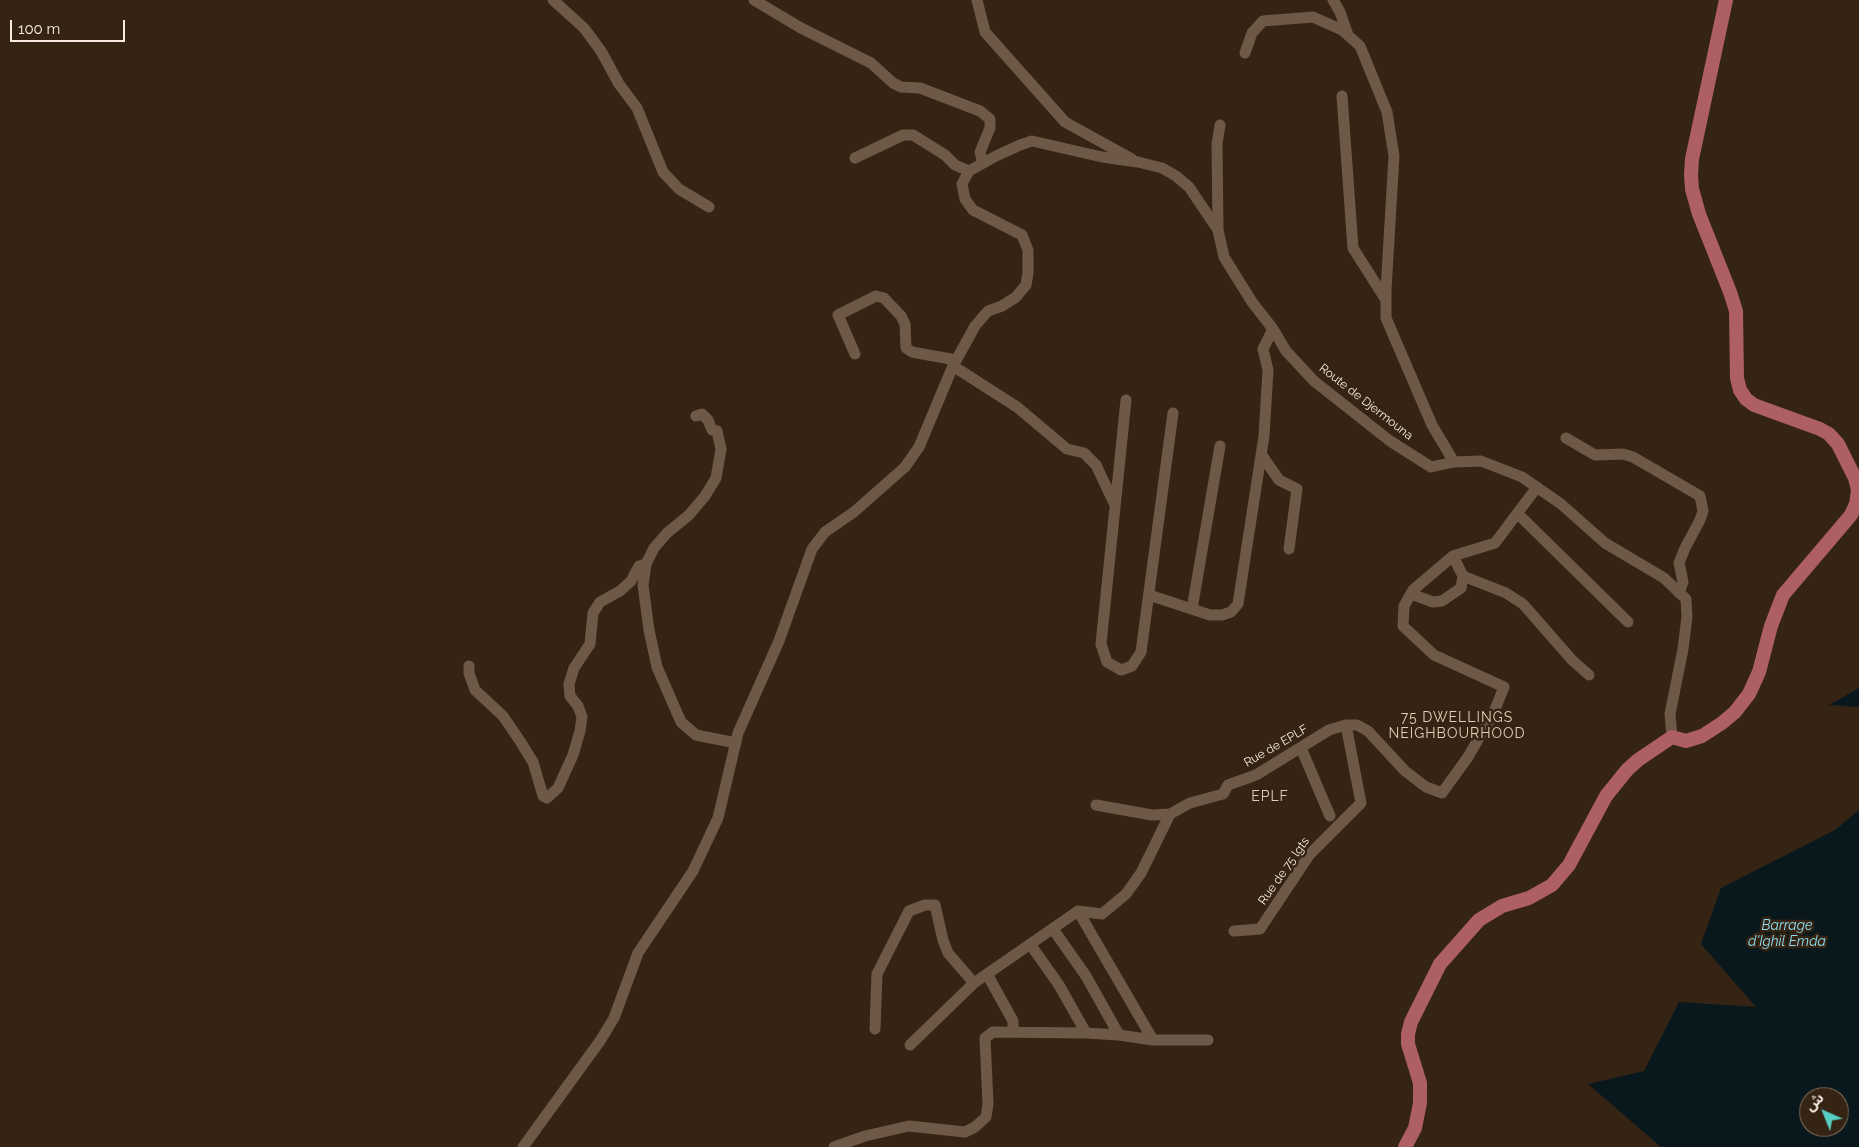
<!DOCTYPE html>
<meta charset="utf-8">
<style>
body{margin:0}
#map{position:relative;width:1859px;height:1147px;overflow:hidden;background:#352414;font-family:Raleway,"Noto Sans Arabic",sans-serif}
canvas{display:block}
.north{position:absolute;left:1799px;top:1087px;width:50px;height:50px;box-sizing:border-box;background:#352414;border:1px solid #837466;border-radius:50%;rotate:316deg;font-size:14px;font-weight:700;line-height:20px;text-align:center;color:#f8ece2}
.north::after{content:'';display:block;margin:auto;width:18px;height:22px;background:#57cec1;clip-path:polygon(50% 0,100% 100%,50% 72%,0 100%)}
.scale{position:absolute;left:10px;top:20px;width:115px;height:22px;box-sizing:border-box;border:2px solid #f8ece2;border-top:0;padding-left:6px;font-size:15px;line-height:18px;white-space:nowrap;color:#f8ece2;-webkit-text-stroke:4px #352414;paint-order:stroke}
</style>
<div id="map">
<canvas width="1859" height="1147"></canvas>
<div class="north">ش</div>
<div class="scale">100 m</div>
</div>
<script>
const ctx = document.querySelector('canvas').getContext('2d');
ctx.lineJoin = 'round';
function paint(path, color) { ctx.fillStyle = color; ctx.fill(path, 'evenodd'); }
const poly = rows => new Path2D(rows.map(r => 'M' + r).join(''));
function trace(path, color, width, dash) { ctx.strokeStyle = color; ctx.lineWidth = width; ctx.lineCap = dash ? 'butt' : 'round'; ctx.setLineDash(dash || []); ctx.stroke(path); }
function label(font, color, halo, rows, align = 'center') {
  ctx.font = font + ' Raleway,sans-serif'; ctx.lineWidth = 5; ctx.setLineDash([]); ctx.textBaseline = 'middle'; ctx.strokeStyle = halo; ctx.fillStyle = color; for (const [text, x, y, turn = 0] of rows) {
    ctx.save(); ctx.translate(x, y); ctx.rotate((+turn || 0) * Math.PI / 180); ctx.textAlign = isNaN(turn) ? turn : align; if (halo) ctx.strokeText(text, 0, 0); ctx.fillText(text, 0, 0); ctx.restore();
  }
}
paint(poly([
 [1859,688,1859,707,1829,705],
 [1859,810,1859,1147,1661,1147,1588,1084,1644,1071,1679,1002,1756,1007,1701,944,1721,888,1835,830],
 [1809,1097,1839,1097,1839,1127,1809,1127]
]), '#08181c');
trace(poly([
 [553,0,584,28,601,51,619,84,637,108,663,172,679,189,709,207],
 [754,0,801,28,871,63,893,83,901,87,920,88,980,111,990,119,990,128,980,152,983,163,987,161],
 [977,0,985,32,1065,122,1132,159],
 [1333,0,1340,12,1348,35],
 [1245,53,1252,33,1263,21,1313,17,1342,30,1360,46,1387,112,1394,156,1386,290,1386,318,1432,425,1454,462],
 [1342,96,1353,248,1386,300],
 [855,158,903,135,913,135,945,155,955,165,969,171],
 [1218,230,1217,144,1220,125],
 [855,354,838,315,876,296,884,298,901,316,905,324,906,348,912,352,956,360],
 [953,366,1017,407,1067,449,1084,453,1096,465,1114,503],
 [1126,400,1101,644,1107,662,1121,670,1132,666,1141,652,1173,413],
 [696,416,702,414,708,420,712,430,717,431,721,449,716,478,705,496,689,515,667,533,654,548,646,564,643,585,649,630,657,667,681,722,696,735,736,743],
 [1566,438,1595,455,1623,454,1633,457,1700,496,1703,511,1700,520,1685,548,1679,563,1683,582,1679,593],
 [1261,454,1279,480,1297,489,1289,549],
 [1518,514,1628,622],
 [1453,556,1463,576,1506,593,1523,604,1572,660,1589,675],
 [1411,594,1433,602,1442,601,1461,588,1463,576],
 [1149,595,1210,615,1222,615,1231,612,1238,604,1264,436,1268,370,1263,349,1273,329],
 [1192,609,1220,446],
 [469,666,469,673,475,690,503,716,520,741,533,762,543,796,547,798,558,788,573,755,580,731,582,717,578,706,570,696,569,684,574,668,590,644,593,613,600,602,620,591,631,581,639,566,646,564],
 [1301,748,1330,816],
 [1096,805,1152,815,1170,814,1190,803,1223,794,1228,785,1256,775,1329,730,1346,725],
 [1078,911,1102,914,1126,894,1141,873,1170,814],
 [1053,929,1086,976,1119,1035],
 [1234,931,1260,929,1310,854,1361,803,1346,725,1357,725,1368,731,1405,771,1426,787,1442,793,1468,757,1494,712,1504,687,1434,655,1403,626,1404,606,1413,590,1453,556,1495,543,1537,487],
 [1030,944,1059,985,1086,1033],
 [987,974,1013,1021,1013,1032],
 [875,1029,877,974,909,911,925,905,935,905,943,940,948,953,974,983],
 [910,1045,974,983,1078,911,1153,1040],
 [523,1147,600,1041,614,1018,638,953,693,871,718,818,738,733,779,641,812,549,825,532,854,512,905,467,919,447,953,366,975,326,988,311,1002,306,1016,297,1026,285,1028,273,1028,250,1022,235,973,210,965,199,962,184,969,171,996,156,1020,145,1032,141,1102,157,1138,162,1162,168,1176,176,1189,187,1218,230,1224,257,1252,302,1273,329,1286,351,1314,381,1390,441,1431,467,1454,462,1481,461,1522,477,1561,504,1605,543,1664,578,1686,599,1687,617,1683,649,1670,714,1672,737],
 [834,1147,865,1136,909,1126,965,1132,975,1127,986,1117,988,1104,985,1038,993,1032,1086,1033,1119,1035,1153,1040,1208,1040]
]), '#6e5948', 11);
trace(poly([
 [1405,1147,1415,1128,1420,1103,1420,1083,1408,1044,1408,1034,1411,1022,1440,964,1479,920,1502,906,1529,898,1552,885,1569,865,1606,796,1627,770,1638,760,1672,737,1686,741,1702,736,1722,723,1735,712,1749,694,1759,672,1771,626,1783,595,1851,515,1856,504,1858,490,1855,478,1838,444,1829,434,1820,429,1754,405,1746,399,1740,390,1737,378,1736,311,1730,292,1699,214,1692,189,1691,175,1692,159,1726,0]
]), '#ae5e65', 14);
label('12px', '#f8ece2', '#352414', [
 ["Route de Djermouna",1366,402,38],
 ["Rue de EPLF",1276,746,-30],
 ["Rue de 75 lgts",1284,871,-55]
]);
ctx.letterSpacing = '1px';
label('14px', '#e4cdb9', '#352414', [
 ["75 DWELLINGS",1457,718],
 ["NEIGHBOURHOOD",1457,734],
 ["EPLF",1270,797]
]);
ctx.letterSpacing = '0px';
label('italic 14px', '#8bdff4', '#352414', [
 ["Barrage",1787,926],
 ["d'Ighil Emda",1787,942]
]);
</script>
